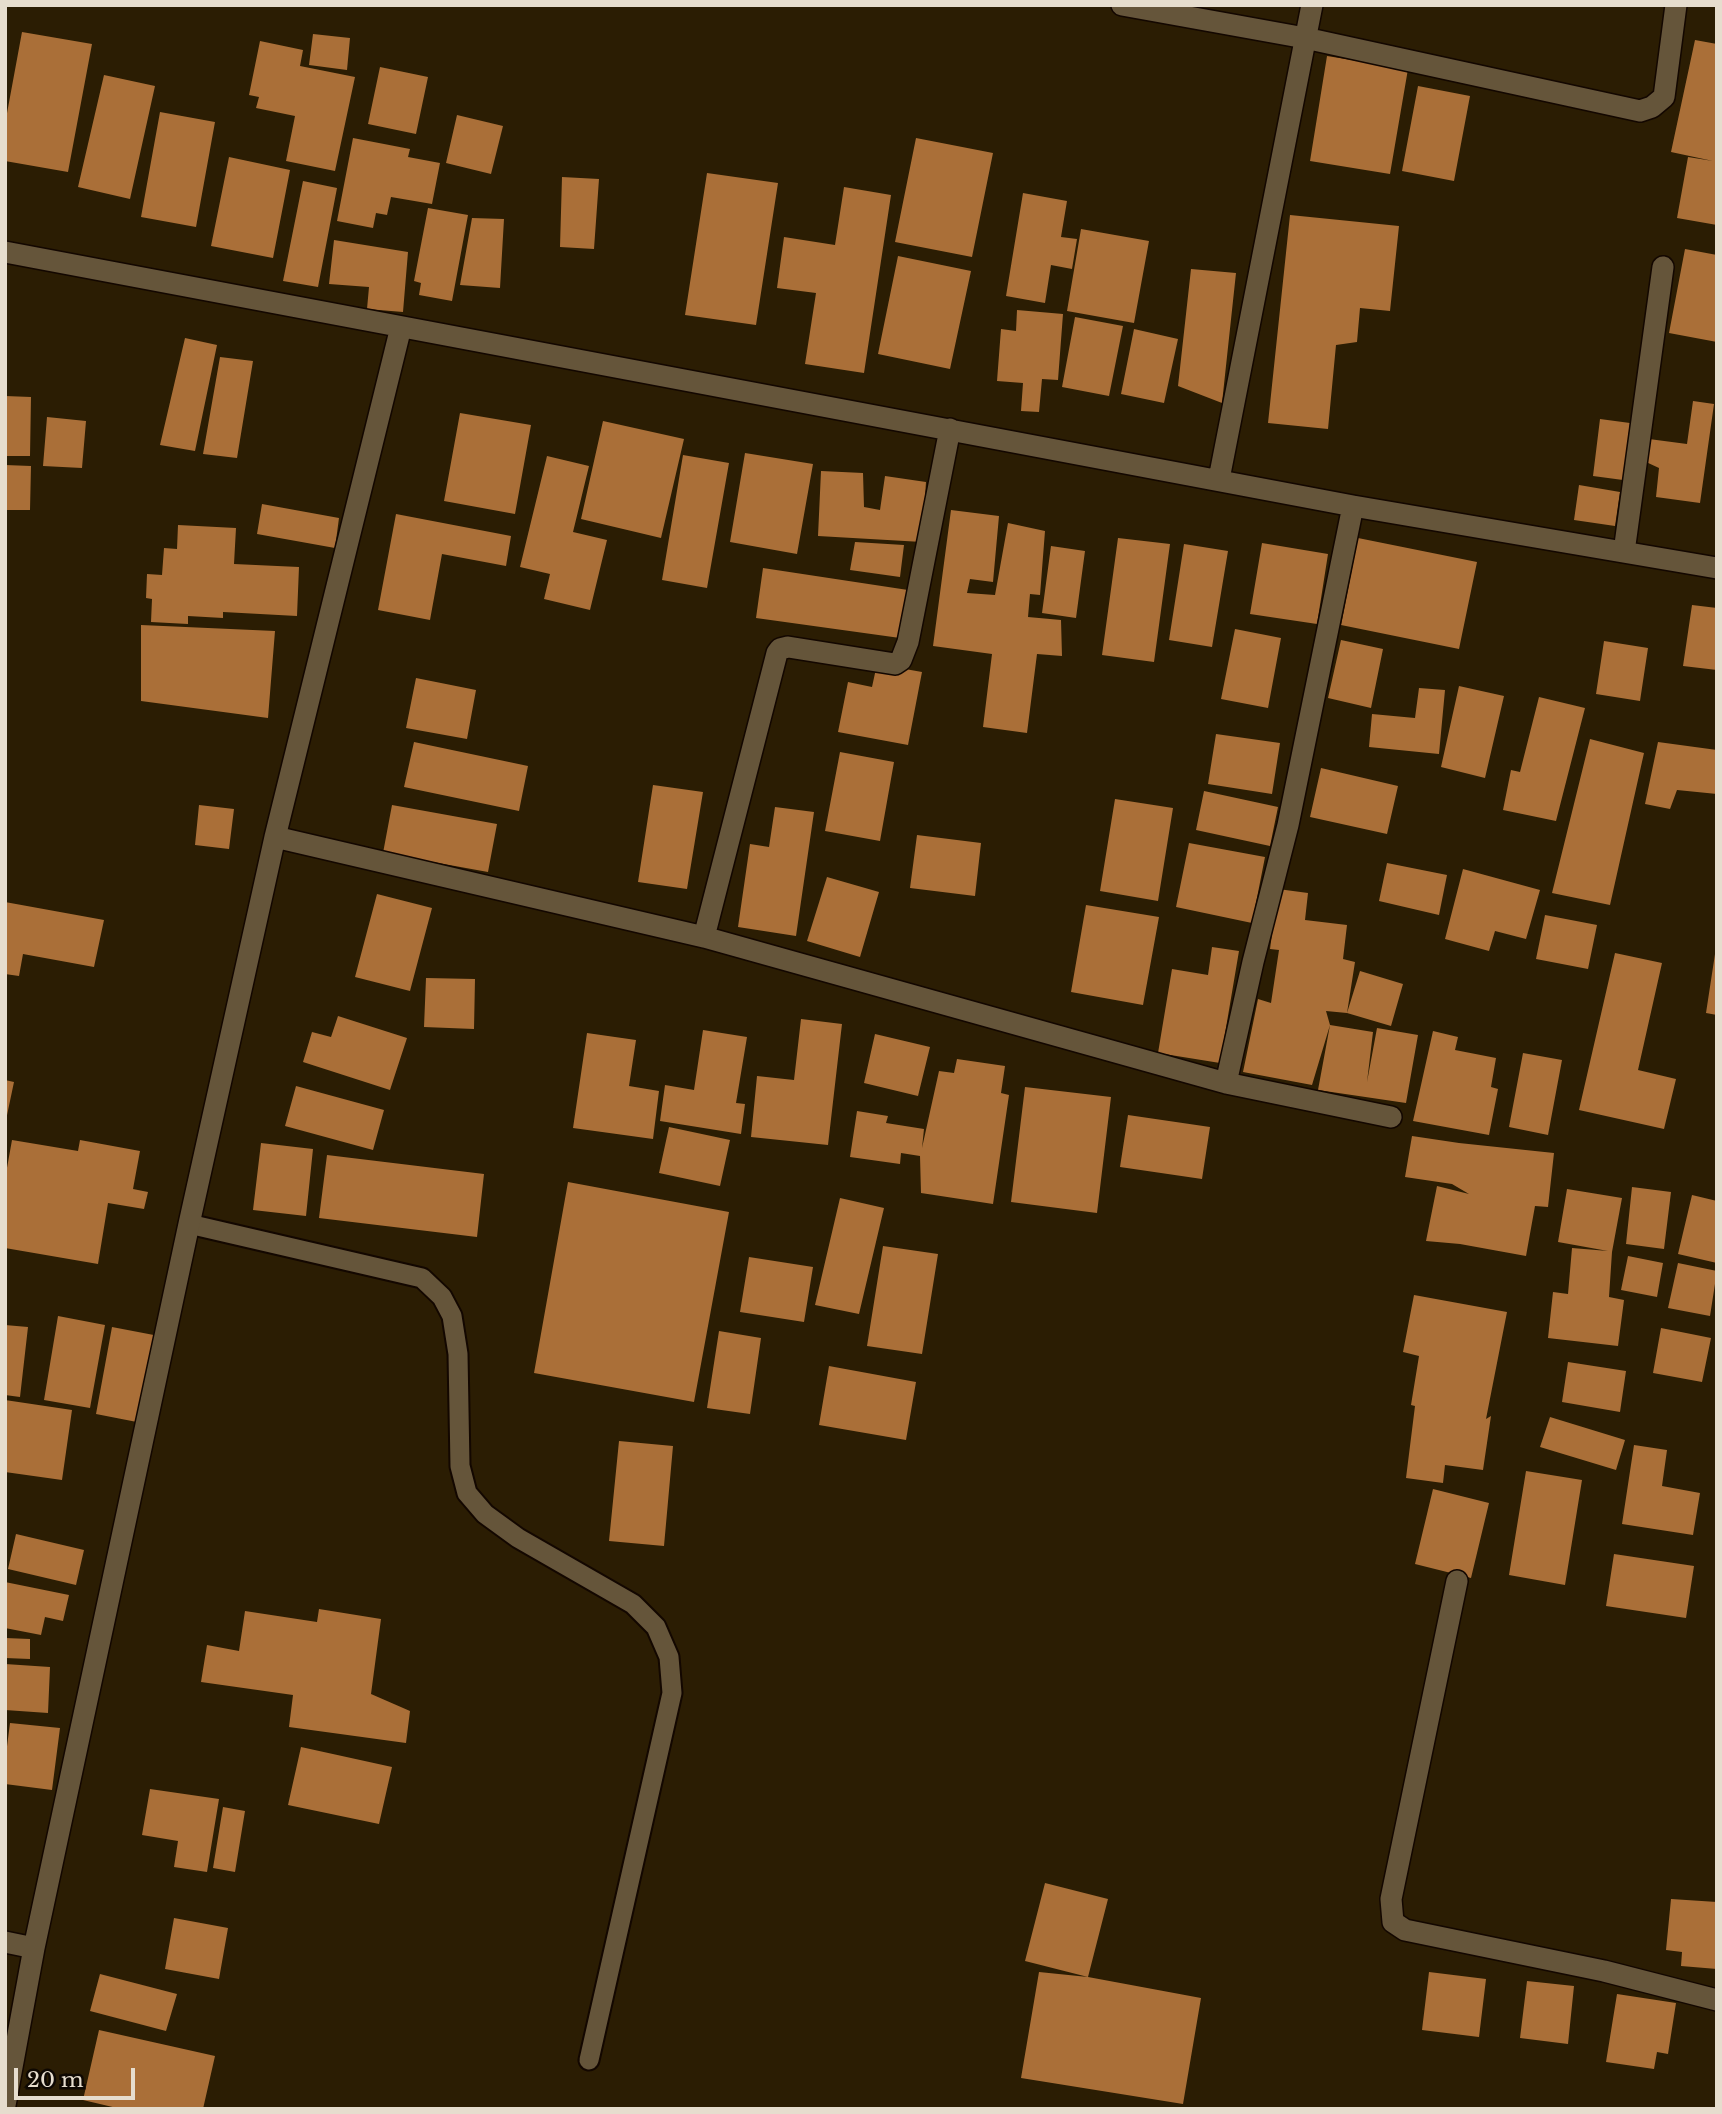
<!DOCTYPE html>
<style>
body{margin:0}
#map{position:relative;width:1722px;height:2114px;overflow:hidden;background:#2b1d03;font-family:"Libre Baskerville",serif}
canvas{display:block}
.frame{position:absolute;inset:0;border:7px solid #e6ddce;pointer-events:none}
.scale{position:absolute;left:14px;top:2068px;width:121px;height:32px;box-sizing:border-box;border:4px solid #e6ddce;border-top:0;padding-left:9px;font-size:21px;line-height:24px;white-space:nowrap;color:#e6ddce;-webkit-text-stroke:5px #0e0802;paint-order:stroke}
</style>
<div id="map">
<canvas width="1722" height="2114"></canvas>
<div class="frame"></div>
<div class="scale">20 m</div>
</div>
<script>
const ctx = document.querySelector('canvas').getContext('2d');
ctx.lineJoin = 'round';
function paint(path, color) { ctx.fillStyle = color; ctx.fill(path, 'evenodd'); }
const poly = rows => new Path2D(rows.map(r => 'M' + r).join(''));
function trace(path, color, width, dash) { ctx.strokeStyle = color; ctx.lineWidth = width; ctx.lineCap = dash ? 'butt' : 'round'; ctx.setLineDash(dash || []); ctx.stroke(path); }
paint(poly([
 [22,32,92,44,68,172,5,161,5,124],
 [313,34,350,38,347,70,309,65],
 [1695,40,1717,44,1717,225,1677,218,1688,157,1713,161,1671,152],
 [260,41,303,50,300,66,355,77,335,171,286,161,295,116,256,108,259,97,249,95],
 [1327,56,1408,69,1390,174,1310,161],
 [380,67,428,77,416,134,368,124],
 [104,75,155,86,130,199,78,187],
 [1418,86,1470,96,1454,181,1402,171],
 [160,112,215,122,196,227,141,217],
 [457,115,503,126,491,174,446,163],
 [353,138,410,149,408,157,440,163,432,204,391,197,387,215,376,213,373,228,337,221],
 [916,138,993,153,972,257,895,242],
 [229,157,290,170,273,258,211,246],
 [707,173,778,183,756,325,685,315],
 [562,177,599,179,594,249,560,247],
 [303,181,337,188,318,287,283,281],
 [844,187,891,195,864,373,805,364,816,293,777,288,784,237,835,245],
 [1023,193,1067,201,1061,237,1077,239,1072,269,1051,265,1045,303,1006,296],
 [428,208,468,215,452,301,419,295,421,283,414,281],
 [1290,215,1399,226,1390,311,1360,308,1357,342,1336,345,1328,429,1268,423],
 [472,218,504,219,500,288,460,285],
 [1081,229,1149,241,1134,323,1067,311],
 [334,240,408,252,403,312,367,309,369,287,329,284],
 [1685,249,1717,255,1717,342,1669,333],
 [898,256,971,271,950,369,878,354],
 [1191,269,1236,273,1222,403,1178,386],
 [1017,310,1063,314,1058,380,1042,379,1039,412,1021,411,1023,383,997,381,1001,329,1016,331],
 [1075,317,1123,326,1109,396,1062,387],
 [1134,329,1178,339,1164,403,1121,394],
 [185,338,217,345,195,451,160,445],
 [220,357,253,361,237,458,203,454],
 [5,396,31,397,30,456,5,456],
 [1693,401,1714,404,1700,503,1656,497,1659,468,1646,462,1649,439,1687,444],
 [460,413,531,425,515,514,444,501],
 [47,417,86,421,82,468,43,466],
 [1600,419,1630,423,1623,480,1593,476],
 [603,421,684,439,661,538,581,519],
 [745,453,813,464,797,554,730,542],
 [683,455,729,463,707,588,662,580],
 [547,456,589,466,573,532,607,540,590,610,544,599,550,574,520,567],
 [5,465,31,466,30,510,5,510],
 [821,471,863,473,864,507,880,510,885,476,926,482,922,542,818,536],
 [1579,485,1620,492,1615,526,1574,520],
 [262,504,339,518,335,548,257,534],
 [951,510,999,516,993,582,970,579,967,593,995,595,1008,523,1045,531,1040,595,1030,594,1028,617,1061,620,1062,656,1037,654,1027,733,983,727,992,654,933,646],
 [396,514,511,536,506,566,442,554,430,620,378,610],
 [178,525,236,528,234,564,299,567,297,616,223,612,223,618,188,616,188,624,151,622,152,599,146,598,147,574,162,575,164,548,177,549],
 [1118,538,1170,544,1154,662,1102,655],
 [1358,538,1477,562,1459,649,1341,625],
 [855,542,904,545,900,577,850,570],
 [1262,543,1328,554,1317,624,1250,614],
 [1184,544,1228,551,1212,647,1169,640],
 [1051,546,1085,551,1076,618,1042,613],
 [763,568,908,590,900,638,756,618],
 [1692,605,1717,608,1717,670,1683,666],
 [141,625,275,631,268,718,141,701],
 [1235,629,1281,638,1268,708,1221,699],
 [1341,640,1383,649,1371,708,1328,698],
 [1604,641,1648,648,1640,701,1596,694],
 [877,664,922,672,908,745,838,732,848,682,872,687],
 [416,678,476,690,467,739,406,728],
 [1459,686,1504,696,1485,778,1441,767],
 [1419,688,1445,690,1439,754,1369,747,1372,714,1415,718],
 [1539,697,1585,708,1556,821,1503,810,1511,770,1520,772],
 [1216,734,1280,743,1272,794,1208,784],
 [1590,739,1644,753,1610,905,1552,893],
 [414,742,528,766,519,811,404,787],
 [1658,742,1717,750,1717,794,1677,790,1670,809,1645,804],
 [840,752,894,762,880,841,825,831],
 [1321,768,1398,786,1387,834,1310,817],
 [653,785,703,792,687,889,638,882],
 [1204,791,1278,807,1270,846,1196,830],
 [1115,799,1173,808,1158,901,1100,891],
 [199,805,234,809,229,849,195,845],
 [392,805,497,824,488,872,383,853],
 [775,807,814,812,796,936,738,927,750,844,769,847],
 [917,835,981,843,975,896,910,888],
 [1189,843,1265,857,1252,923,1176,907],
 [1387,863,1447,875,1439,915,1379,901],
 [1463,869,1540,890,1526,939,1495,931,1489,951,1445,939],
 [827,877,879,892,860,957,807,941],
 [1278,889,1308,893,1305,920,1347,925,1343,959,1355,962,1347,1013,1326,1011,1330,1025,1312,1085,1243,1072,1258,999,1271,1003,1279,950,1270,949],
 [377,894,432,908,410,991,355,977],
 [5,902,104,920,94,967,23,954,19,976,5,974],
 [1086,905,1159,917,1143,1005,1071,992],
 [1545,915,1597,925,1588,969,1536,959],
 [1212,947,1239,951,1220,1063,1158,1053,1172,969,1208,975],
 [1615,953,1662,963,1638,1070,1676,1079,1664,1129,1579,1110],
 [1715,954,1717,954,1717,1015,1706,1013],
 [1360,971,1403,984,1391,1026,1347,1013],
 [426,978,475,979,474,1029,424,1027],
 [338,1016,407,1038,390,1090,303,1062,312,1032,331,1037],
 [801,1019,842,1024,828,1145,751,1137,757,1076,794,1080],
 [1330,1025,1373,1032,1367,1082,1377,1028,1418,1035,1406,1103,1318,1090],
 [703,1030,747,1037,736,1103,745,1104,741,1134,660,1121,665,1085,694,1090],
 [1433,1031,1458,1037,1455,1050,1496,1058,1491,1087,1498,1089,1489,1135,1413,1121],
 [587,1033,636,1040,629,1086,659,1091,653,1139,573,1128],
 [875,1034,930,1047,918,1096,864,1083],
 [1523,1053,1562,1060,1548,1135,1509,1127],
 [957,1059,1005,1066,1001,1093,1009,1095,993,1204,921,1193,920,1156,901,1153,900,1164,850,1157,857,1111,888,1116,886,1123,924,1129,922,1148,939,1071,954,1073],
 [5,1080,14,1082,6,1120,5,1119],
 [296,1086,384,1110,373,1150,285,1126],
 [1025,1087,1111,1097,1097,1213,1011,1202],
 [1128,1115,1210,1127,1202,1179,1120,1167],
 [669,1127,730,1140,720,1186,659,1173],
 [1412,1136,1459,1143,1554,1153,1548,1207,1535,1206,1526,1256,1460,1244,1426,1241,1437,1186,1469,1194,1452,1184,1405,1177],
 [12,1140,78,1151,80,1140,140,1151,133,1189,148,1192,144,1209,108,1203,98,1264,5,1248,5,1179],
 [261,1143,313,1149,306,1216,253,1210],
 [327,1155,484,1174,477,1237,319,1218],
 [568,1182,729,1212,694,1402,534,1373],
 [1632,1187,1671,1192,1664,1249,1626,1244],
 [1567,1189,1622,1198,1612,1252,1609,1297,1624,1300,1618,1346,1548,1338,1553,1292,1568,1294,1572,1248,1608,1251,1558,1242],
 [1692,1195,1717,1201,1717,1263,1678,1254],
 [840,1198,884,1208,859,1314,815,1305],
 [883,1246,938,1254,922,1354,867,1346],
 [1628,1256,1663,1263,1657,1297,1621,1290],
 [749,1257,813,1267,804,1322,740,1312],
 [1678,1263,1717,1271,1710,1316,1668,1308],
 [1414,1295,1507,1312,1486,1419,1491,1416,1483,1470,1445,1465,1443,1483,1406,1478,1415,1406,1411,1405,1419,1356,1403,1352],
 [58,1316,105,1325,90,1408,44,1400],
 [5,1325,28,1327,20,1397,5,1395],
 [112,1327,159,1336,142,1423,96,1414],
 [1661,1328,1711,1338,1702,1382,1653,1373],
 [719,1331,761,1338,750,1414,707,1408],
 [1568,1362,1626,1371,1620,1412,1562,1402],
 [829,1366,916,1382,906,1440,819,1425],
 [5,1400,72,1410,62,1480,5,1472],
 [1550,1417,1625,1440,1616,1470,1540,1447],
 [619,1441,673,1446,664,1546,609,1541],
 [1634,1445,1667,1450,1662,1486,1700,1493,1693,1535,1622,1524],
 [1526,1471,1582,1480,1565,1585,1509,1575],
 [1433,1489,1489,1503,1471,1578,1415,1564],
 [16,1534,84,1550,76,1585,8,1569],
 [1614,1554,1694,1566,1686,1618,1606,1606],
 [5,1582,69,1595,63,1621,45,1617,41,1635,5,1628],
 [319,1609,381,1619,371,1694,410,1711,406,1743,289,1727,293,1695,201,1682,207,1645,239,1651,245,1611,317,1622],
 [5,1638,30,1639,30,1659,5,1658],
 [5,1664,50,1667,48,1713,5,1710],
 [10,1723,60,1728,52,1790,5,1784,5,1762],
 [301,1747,392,1767,379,1824,288,1805],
 [150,1789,219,1799,207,1872,174,1867,178,1841,142,1835],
 [223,1807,245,1811,235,1872,213,1868],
 [1045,1883,1108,1899,1088,1977,1025,1961],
 [1671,1899,1717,1902,1717,1969,1681,1966,1682,1952,1666,1950],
 [174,1918,228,1928,219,1979,165,1969],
 [1039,1972,1088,1977,1201,1998,1183,2104,1021,2078],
 [1429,1972,1486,1979,1479,2037,1422,2030],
 [100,1974,177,1994,166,2031,90,2011],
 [1527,1981,1574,1986,1568,2044,1520,2038],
 [1617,1994,1676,2003,1668,2054,1657,2052,1654,2069,1606,2062],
 [99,2030,215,2056,203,2109,121,2109,83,2100]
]), '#aa6f38');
const lane = poly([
 [189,1224,422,1278,442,1297,452,1316,458,1354,460,1466,467,1493,485,1514,518,1538,633,1604,656,1627,669,1657,672,1693,589,2060]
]);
const street = poly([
 [1122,5,1305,38,1640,111,1652,107,1664,97,1676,5],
 [5,252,1353,506,1717,568],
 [1219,479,1312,5],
 [1624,552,1663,267],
 [275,837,704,937,1226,1083,1391,1117],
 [704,937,777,653,780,649,788,647,895,664,901,660,908,642,950,429],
 [1226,1083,1253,962,1288,825,1353,506],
 [1457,1581,1391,1899,1393,1922,1405,1930,1604,1971,1717,2000],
 [5,1942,34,1948],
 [5,2105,34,1948,189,1224,275,837,401,327]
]);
trace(lane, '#130700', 23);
trace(street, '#130700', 24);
trace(lane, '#65553a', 19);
trace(street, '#65553a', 21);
</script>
